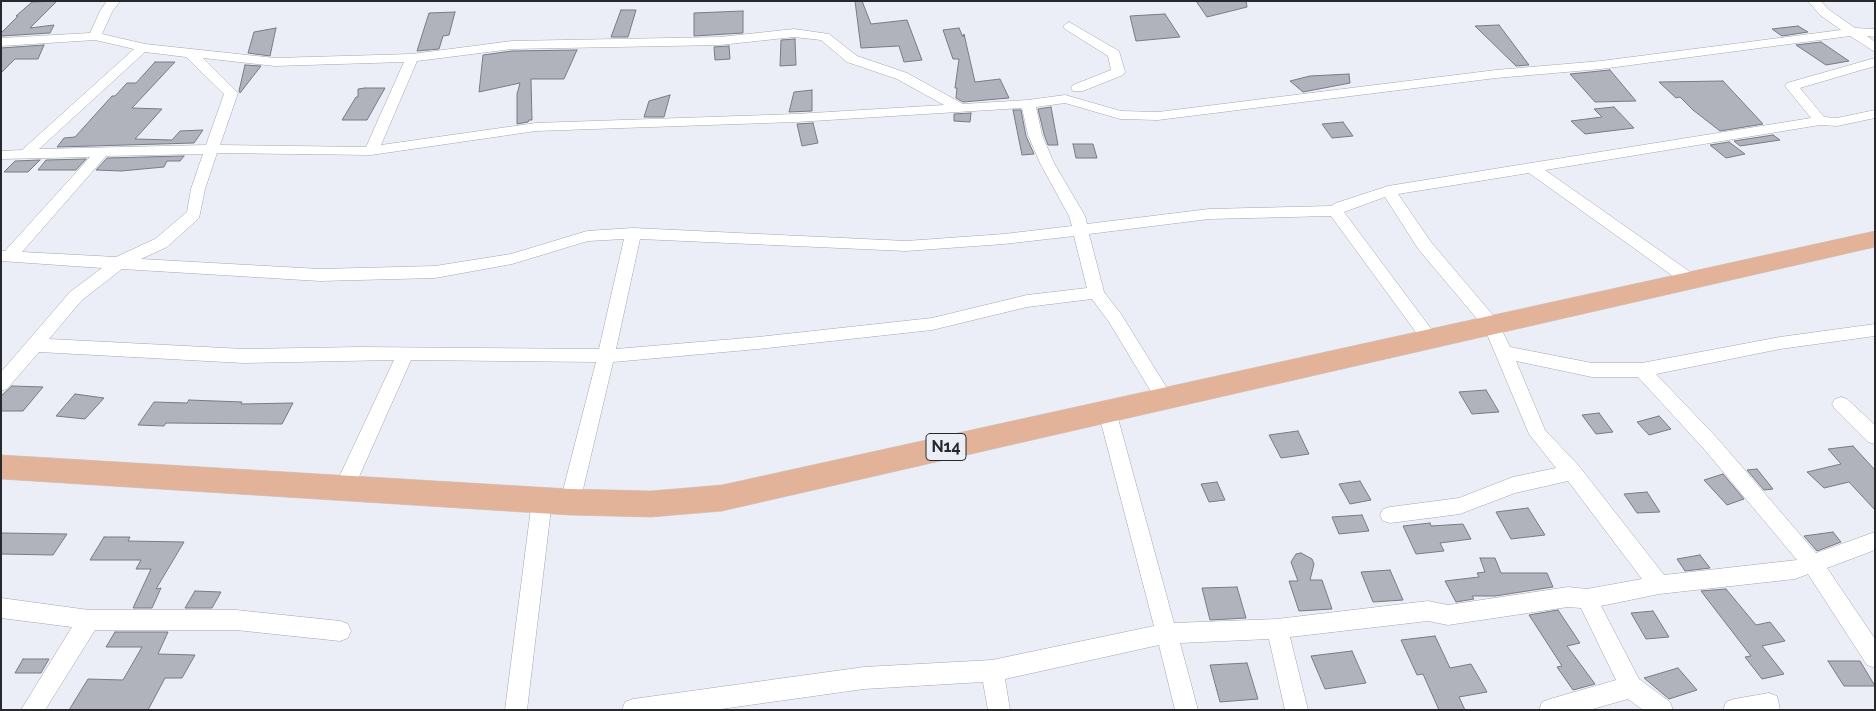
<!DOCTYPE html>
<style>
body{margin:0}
#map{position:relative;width:1876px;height:711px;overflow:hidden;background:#ebeef7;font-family:Raleway,sans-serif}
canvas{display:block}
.frame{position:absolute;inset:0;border:2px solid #27282b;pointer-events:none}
</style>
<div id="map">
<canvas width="1876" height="711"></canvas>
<div class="frame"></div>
</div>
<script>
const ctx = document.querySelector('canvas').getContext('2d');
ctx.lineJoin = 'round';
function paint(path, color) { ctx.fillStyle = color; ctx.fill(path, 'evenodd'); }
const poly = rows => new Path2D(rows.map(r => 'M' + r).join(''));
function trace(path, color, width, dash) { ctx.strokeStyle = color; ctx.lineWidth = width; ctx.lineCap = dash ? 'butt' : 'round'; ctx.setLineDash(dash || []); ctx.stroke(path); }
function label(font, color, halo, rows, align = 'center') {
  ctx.font = font + ' Raleway,sans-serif'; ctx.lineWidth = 4; ctx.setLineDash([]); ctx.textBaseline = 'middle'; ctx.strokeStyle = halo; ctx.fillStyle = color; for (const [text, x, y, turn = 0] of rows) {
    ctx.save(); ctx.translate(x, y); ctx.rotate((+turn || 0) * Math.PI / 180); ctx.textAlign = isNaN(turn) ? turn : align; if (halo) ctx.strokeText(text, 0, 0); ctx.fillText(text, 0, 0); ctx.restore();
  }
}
const building = poly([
 [57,1,30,28,54,25,50,33,1,36,1,33,18,16,16,16,32,2,57,1],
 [855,1,862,1,871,24,907,20,922,60,904,62,899,46,861,48,855,1],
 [1196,1,1246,1,1247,7,1207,17,1196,1],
 [621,10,636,10,628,37,611,37,621,10],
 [743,11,743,33,694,36,694,13,743,11],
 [455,12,449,35,443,36,439,49,417,51,429,13,455,12],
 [1165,14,1180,37,1136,41,1130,16,1165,14],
 [1499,25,1529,65,1516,66,1475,26,1499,25],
 [1798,26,1808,32,1782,36,1772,29,1798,26],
 [276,28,270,56,248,53,254,32,276,28],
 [959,28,963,37,964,34,975,82,1000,79,1009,98,963,102,956,98,957,88,955,88,959,59,953,59,943,30,959,28],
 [795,39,796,65,780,66,781,40,795,39],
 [1821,42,1849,61,1826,65,1796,45,1821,42],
 [44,45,38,59,15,59,1,73,1,48,44,45],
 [729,46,730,59,715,60,714,47,729,46],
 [577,50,564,79,531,79,532,120,529,120,528,122,517,124,517,94,520,83,479,92,483,55,512,51,577,50],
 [155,62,175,62,132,108,162,109,135,139,172,140,180,131,203,130,194,143,57,147,64,138,75,137,112,96,115,96,127,83,136,83,155,62],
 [245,65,261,66,240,93,239,91,245,65],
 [1610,70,1636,101,1595,102,1570,74,1610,70],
 [1349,74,1350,83,1303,92,1290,81,1310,76,1349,74],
 [1723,81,1763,124,1720,131,1693,110,1680,97,1676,98,1659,82,1723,81],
 [365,88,385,88,367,120,342,120,356,97,358,97,358,89,365,88],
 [812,90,812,111,789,112,794,92,812,90],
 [670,95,664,117,644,117,649,101,670,95],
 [1051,107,1058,145,1048,145,1044,134,1038,109,1051,107],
 [1614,107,1634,128,1585,134,1571,121,1602,117,1594,109,1614,107],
 [1013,110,1021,110,1026,136,1034,154,1022,155,1013,110],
 [971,113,970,122,954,121,954,114,971,113],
 [1343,122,1353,136,1332,138,1322,124,1343,122],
 [813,123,818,143,802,146,797,124,813,123],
 [1773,135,1780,140,1740,146,1734,141,1773,135],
 [1729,142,1745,154,1726,158,1710,145,1729,142],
 [1073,144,1093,144,1097,158,1076,158,1073,144],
 [184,156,180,161,167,161,164,167,121,171,96,170,107,158,184,156],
 [86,159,76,170,38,170,46,160,86,159],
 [40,160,28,172,4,172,15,161,40,160],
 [12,386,43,387,23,411,1,411,1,396,12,386],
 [1486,390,1499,412,1472,414,1459,392,1486,390],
 [75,394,104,398,85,419,56,416,75,394],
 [189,400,242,402,241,404,293,403,282,424,166,423,164,426,138,425,154,402,187,403,189,400],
 [1599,413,1613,432,1596,434,1582,415,1599,413],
 [1659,416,1671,429,1649,435,1637,422,1659,416],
 [1298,431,1309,454,1281,458,1269,435,1298,431],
 [1853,446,1875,470,1875,510,1849,482,1824,488,1807,472,1841,464,1828,449,1853,446],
 [1757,469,1773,489,1764,490,1747,470,1757,469],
 [1723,474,1744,499,1727,505,1704,480,1723,474],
 [1360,481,1371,500,1350,504,1339,484,1360,481],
 [1217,482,1225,500,1209,502,1201,484,1217,482],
 [1647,492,1660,512,1637,513,1624,494,1647,492],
 [1528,508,1545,535,1511,539,1496,512,1528,508],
 [1362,515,1369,531,1339,534,1332,517,1362,515],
 [1430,523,1431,526,1463,524,1471,539,1440,543,1444,551,1416,554,1403,526,1430,523],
 [1833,532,1841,542,1817,551,1804,536,1833,532],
 [1,533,67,534,53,555,1,554,1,533],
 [104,537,130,537,128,541,184,542,156,589,161,588,152,608,133,608,151,569,136,569,141,560,90,560,104,537],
 [1301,553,1312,559,1314,564,1310,580,1322,580,1332,609,1299,611,1289,581,1298,581,1291,562,1296,554,1301,553],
 [1700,555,1710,568,1685,571,1677,559,1700,555],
 [1480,558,1495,558,1501,573,1547,573,1553,587,1495,596,1472,596,1474,599,1456,602,1445,581,1479,577,1477,573,1485,572,1480,558],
 [1390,570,1403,600,1373,602,1361,572,1390,570],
 [1237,587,1246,618,1210,620,1202,588,1237,587],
 [1726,589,1756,625,1770,622,1785,641,1762,646,1784,674,1762,679,1745,657,1751,656,1701,591,1726,589],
 [195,591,221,592,212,608,185,608,195,591],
 [1558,610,1580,643,1567,646,1595,684,1573,690,1557,667,1562,666,1529,615,1558,610],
 [1653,611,1669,637,1646,639,1631,613,1653,611],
 [115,632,168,632,158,654,195,655,182,678,165,678,148,710,69,710,88,679,123,680,142,647,106,647,115,632],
 [1435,636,1450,668,1471,664,1487,692,1459,697,1465,710,1439,710,1423,674,1417,675,1401,640,1435,636],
 [1352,651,1366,683,1325,689,1311,656,1352,651],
 [23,659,49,659,41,673,15,673,23,659],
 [1828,661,1860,661,1875,686,1844,686,1828,661],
 [1247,663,1258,699,1220,702,1210,665,1247,663],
 [1678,668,1697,690,1669,699,1644,678,1678,668]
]);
paint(building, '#b1b3bc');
trace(building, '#797b84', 1);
const street = poly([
 [107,1,120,1,112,12,102,34,145,44,275,58,412,54,512,41,720,37,794,29,829,34,857,56,907,73,963,104,1028,100,1065,95,1121,111,1158,112,1496,70,1601,61,1841,30,1820,15,1808,1,1821,1,1828,9,1855,28,1875,29,1875,37,1867,36,1875,42,1875,52,1850,36,1601,69,1496,78,1158,120,1120,119,1065,103,1036,107,1042,135,1054,163,1085,216,1087,224,1209,209,1331,206,1336,203,1388,186,1811,118,1785,86,1787,83,1875,58,1875,66,1800,88,1824,117,1837,118,1875,110,1875,118,1837,126,1820,125,1545,170,1696,276,1698,280,1696,284,1690,286,1684,284,1529,173,1398,194,1431,242,1497,320,1510,347,1592,363,1642,363,1780,337,1875,324,1875,336,1780,349,1656,374,1718,439,1816,553,1875,532,1875,550,1827,568,1875,639,1875,668,1867,665,1808,574,1795,579,1659,594,1601,606,1639,679,1670,702,1673,710,1643,710,1628,699,1589,710,1539,710,1542,702,1550,699,1616,680,1581,608,1568,607,1448,625,1428,621,1290,637,1308,710,1285,710,1269,639,1180,643,1198,710,1175,710,1159,645,1005,679,1010,710,988,710,983,682,864,689,714,710,622,710,625,702,633,699,864,667,992,660,1154,626,1098,411,1101,406,1107,404,1113,406,1116,411,1174,623,1277,619,1428,601,1448,605,1568,587,1587,589,1642,579,1568,481,1515,493,1460,514,1390,523,1383,521,1380,515,1383,509,1390,507,1459,498,1513,477,1556,468,1529,434,1484,327,1419,250,1385,197,1344,212,1435,334,1438,338,1435,342,1429,344,1423,342,1331,216,1209,219,1089,234,1104,292,1121,314,1170,393,1173,398,1170,403,1164,405,1158,403,1109,322,1092,299,1027,307,932,330,758,349,613,362,580,502,577,508,570,510,563,508,560,502,596,362,411,360,354,488,351,494,344,496,337,494,334,488,394,360,244,363,39,352,7,389,1,391,1,372,70,292,102,268,1,261,1,251,5,251,90,157,1,159,1,151,22,150,134,49,95,40,1,46,1,38,90,33,100,11,107,1],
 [794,37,821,40,847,62,897,79,944,105,796,114,536,123,381,145,417,61,512,49,720,45,794,37],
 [145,52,186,57,224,94,206,145,39,149,145,52],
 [203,58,275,66,404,62,366,147,220,145,238,93,203,58],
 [1022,108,1028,135,1040,163,1069,216,1072,226,1004,234,906,241,633,228,587,231,511,254,435,266,320,269,141,259,167,247,199,218,205,189,217,153,371,155,536,131,796,122,1022,108],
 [203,154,191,189,187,212,155,239,116,257,22,252,106,156,203,154],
 [1074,236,1087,288,1027,295,932,318,758,337,616,349,640,239,906,251,1004,244,1074,236],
 [624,239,599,349,360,347,244,349,49,339,82,300,122,269,320,281,435,278,512,264,588,241,624,239],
 [1516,361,1592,377,1638,377,1704,449,1797,560,1664,575,1579,466,1545,430,1516,361],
 [1069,22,1119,51,1125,72,1123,75,1083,91,1073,91,1071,88,1073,85,1111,70,1108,56,1065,29,1063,26,1069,22],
 [1841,397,1847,399,1875,425,1875,444,1868,442,1835,409,1832,404,1835,399,1841,397],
 [542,492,549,494,552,500,527,710,505,710,532,500,535,494,542,492],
 [1,598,89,610,236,610,340,621,348,624,351,631,348,638,340,641,236,630,95,630,45,710,21,710,72,627,1,618,1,598],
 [1769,693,1777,696,1780,710,1723,710,1726,702,1734,699,1769,693]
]);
const primary = poly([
 [1875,231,1875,247,722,511,651,517,570,515,1,479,1,455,570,489,651,491,722,485,1875,231]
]);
trace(street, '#a3a6ae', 1);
trace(primary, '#cbcbcc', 1);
paint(street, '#fff');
paint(primary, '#e2b398');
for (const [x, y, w] of [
 [946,447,40]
]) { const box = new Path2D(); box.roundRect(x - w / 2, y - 13.5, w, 27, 4); ctx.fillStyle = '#ebeef7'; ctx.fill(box); trace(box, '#27282b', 1); }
label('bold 16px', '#27282b', null, [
 ["N14",946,447]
]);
</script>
